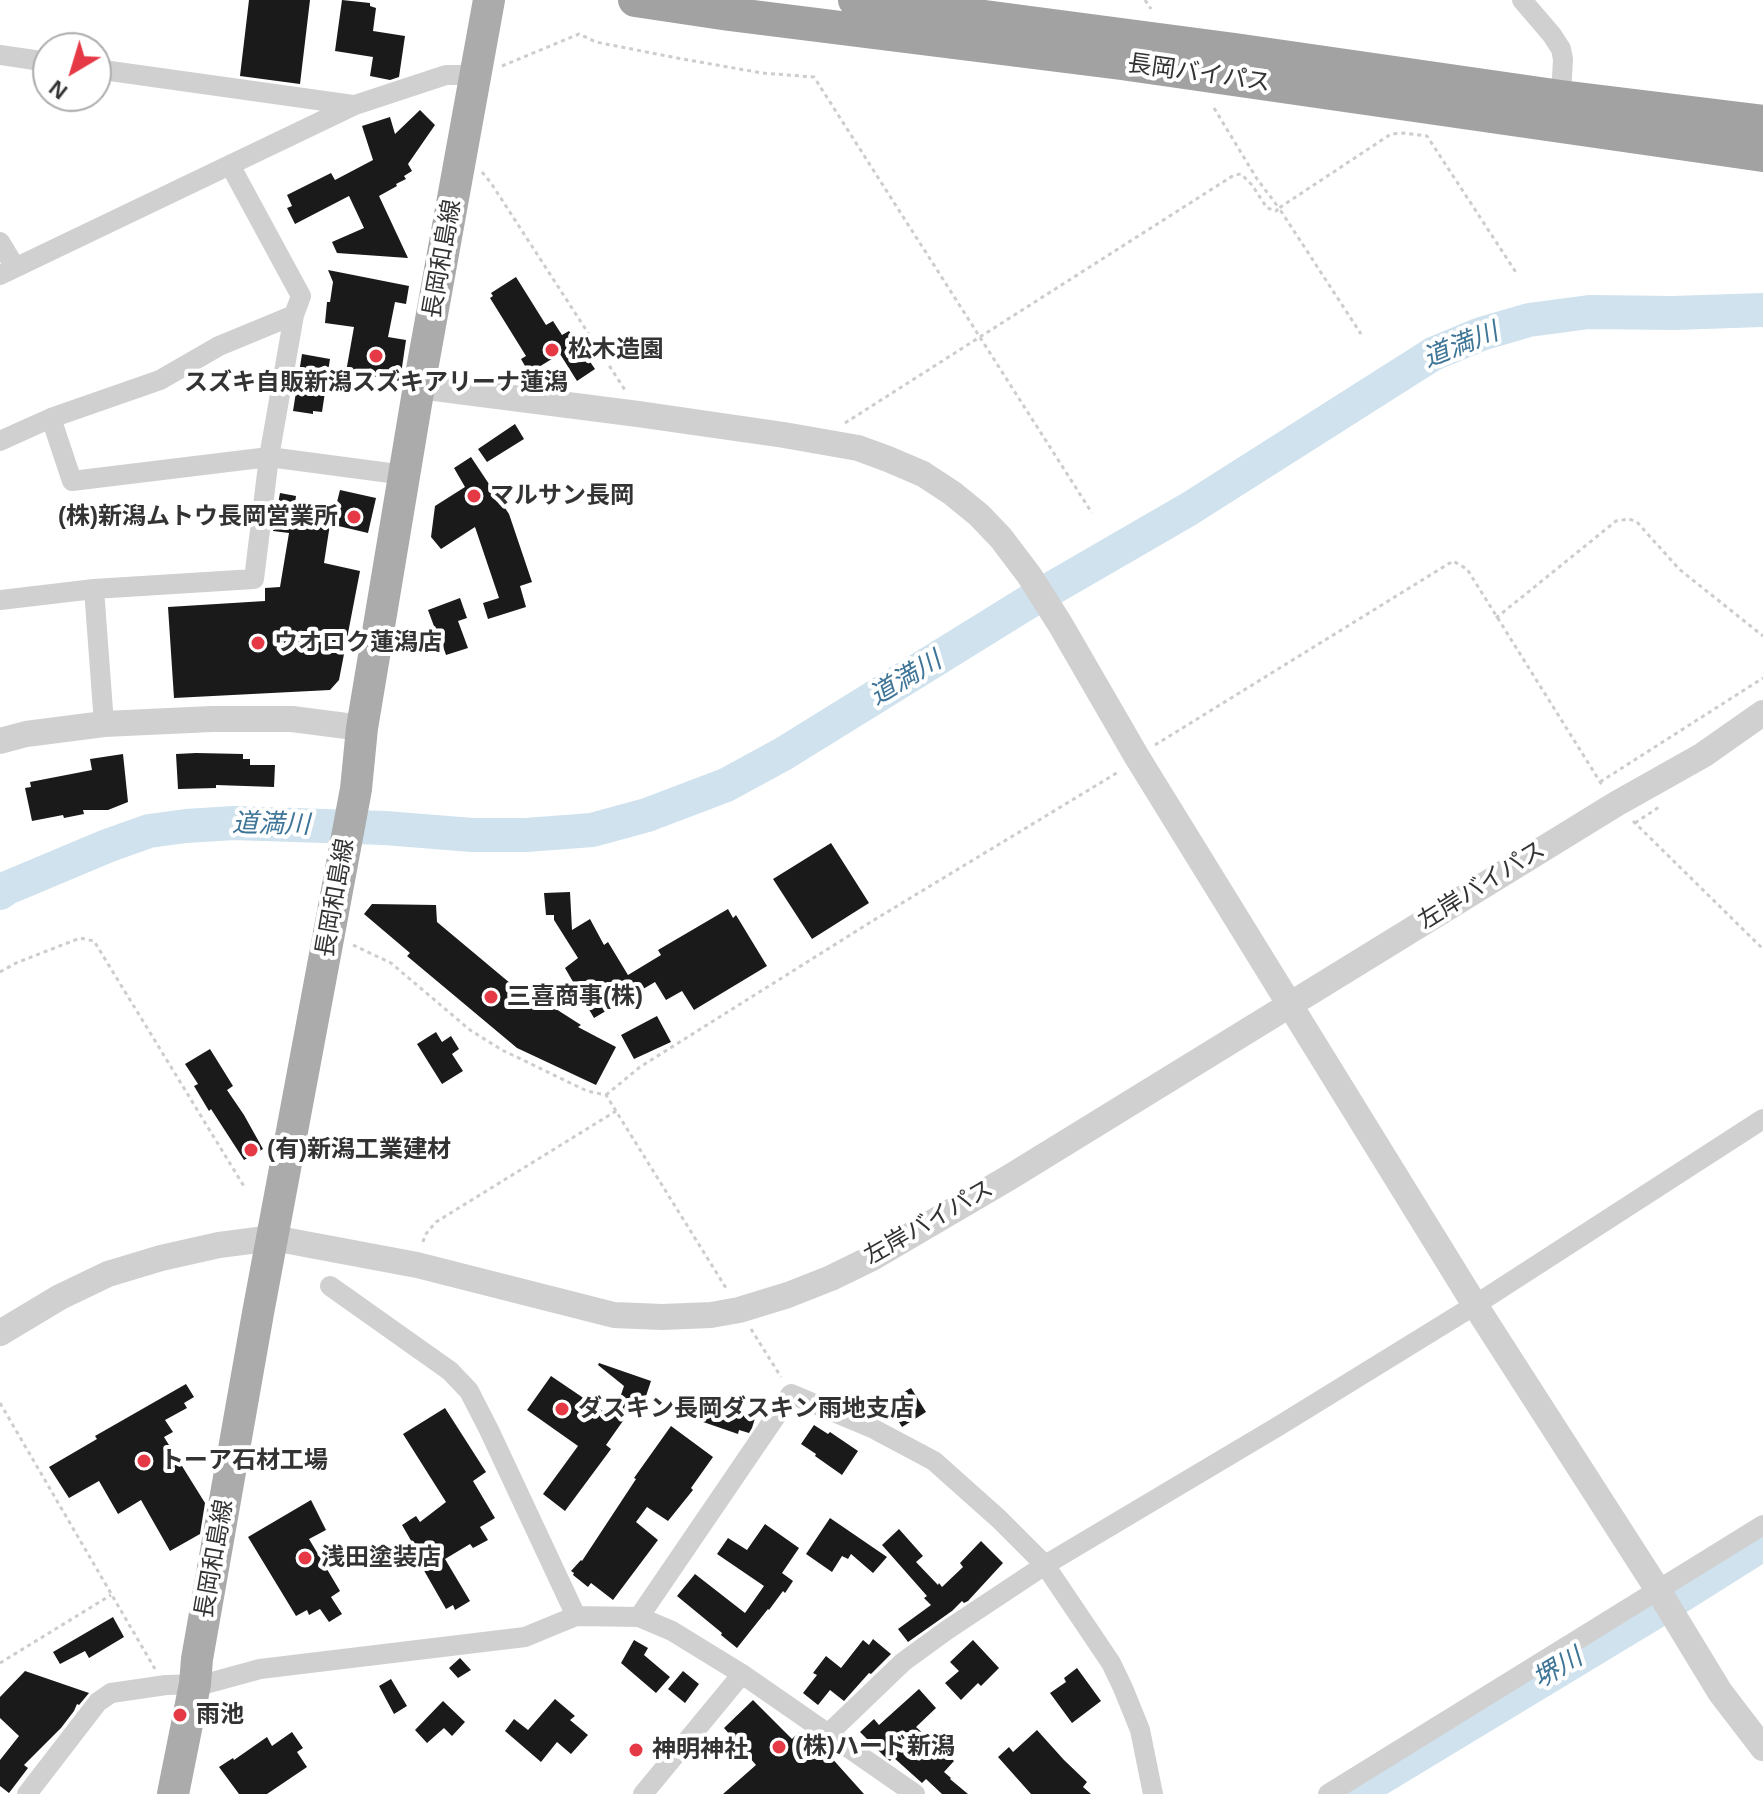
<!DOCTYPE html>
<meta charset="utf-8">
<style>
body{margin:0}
#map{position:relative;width:1763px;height:1794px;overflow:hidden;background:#fff;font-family:Arial,sans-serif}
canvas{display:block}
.north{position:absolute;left:32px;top:32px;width:80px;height:80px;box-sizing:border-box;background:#fff;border:2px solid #adadad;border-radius:50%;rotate:218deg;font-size:22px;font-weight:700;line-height:32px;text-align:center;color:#333}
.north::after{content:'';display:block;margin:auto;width:28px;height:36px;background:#e63946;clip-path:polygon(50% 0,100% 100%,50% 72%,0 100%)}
</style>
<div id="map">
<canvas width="1763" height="1794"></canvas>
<div class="north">N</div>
</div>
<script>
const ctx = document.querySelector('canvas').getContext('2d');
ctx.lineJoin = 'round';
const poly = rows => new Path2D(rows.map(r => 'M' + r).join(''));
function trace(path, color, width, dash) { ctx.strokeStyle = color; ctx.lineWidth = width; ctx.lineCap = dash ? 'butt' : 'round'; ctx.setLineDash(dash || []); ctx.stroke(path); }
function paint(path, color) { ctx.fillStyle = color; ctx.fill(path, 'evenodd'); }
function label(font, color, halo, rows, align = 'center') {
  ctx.font = font + ' Arial,"Noto Sans JP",sans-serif'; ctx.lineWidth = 8; ctx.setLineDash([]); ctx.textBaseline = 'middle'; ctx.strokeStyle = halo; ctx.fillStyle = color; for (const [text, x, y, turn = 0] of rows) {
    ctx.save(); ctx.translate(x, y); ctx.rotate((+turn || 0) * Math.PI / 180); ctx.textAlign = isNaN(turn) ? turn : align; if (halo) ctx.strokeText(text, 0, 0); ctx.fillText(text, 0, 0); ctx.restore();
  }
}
trace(poly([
 [0,893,7,888,107,846,149,831,186,826,234,823,385,828,472,835,526,835,592,830,647,815,726,785,783,754,1030,601,1189,509,1433,354,1481,334,1529,320,1589,312,1674,313,1763,310],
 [1354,1794,1655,1612,1763,1544]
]), '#cfe2ee', 34);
paint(poly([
 [249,0,310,0,300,84,240,76],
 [342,0,370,3,370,6,376,8,373,31,405,36,399,77,390,80,370,76,373,57,335,51],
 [420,110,435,125,408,164,412,171,404,176,406,179,396,184,397,186,379,196,408,258,337,253,332,242,364,228,349,196,295,224,287,208,292,206,287,195,331,173,335,180,373,160,362,126,390,117,395,134],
 [328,270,409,286,406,304,395,302,388,337,406,340,400,381,346,372,354,327,325,323,327,302,330,302,333,282],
 [516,277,546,325,553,321,562,335,569,331,595,369,577,381,560,354,529,373,521,359,526,356,490,298,493,296,491,293],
 [302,354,330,359,322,412,313,411,313,414,293,411],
 [515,424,524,439,487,462,478,449],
 [471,457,509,514,532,582,520,586,526,607,488,619,483,603,499,598,475,527,441,549,431,537,435,506,465,487,454,468],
 [340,490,376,498,368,533,330,524,324,563,360,571,339,680,330,690,174,698,168,607,265,601,265,588,280,587,289,533,273,531,280,493,296,496,295,503,335,510],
 [460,598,467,618,458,621,468,648,446,655,437,629,435,629,428,610],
 [196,753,243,754,243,759,250,759,250,765,275,765,274,787,216,785,216,788,178,789,176,754],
 [123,754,128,802,108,810,83,810,84,814,64,818,63,815,32,821,25,788,31,787,30,782,92,770,90,759],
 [831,843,869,903,812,939,773,879],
 [570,892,572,930,590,919,604,945,608,942,628,975,661,955,658,950,728,909,733,918,736,915,767,966,694,1010,682,991,666,1000,655,982,594,1018,565,968,578,958,554,920,554,915,546,915,544,893],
 [372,904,436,905,437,922,541,1009,545,1002,581,1025,578,1027,616,1047,596,1085,517,1048,407,956,410,953,364,914],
 [657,1016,671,1042,634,1059,621,1035],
 [436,1032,442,1042,451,1036,459,1049,452,1054,463,1071,442,1084,417,1044],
 [210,1049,233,1086,227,1090,244,1115,263,1149,244,1160,211,1109,209,1111,194,1086,198,1084,185,1064],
 [599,1363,651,1381,644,1402,632,1398,637,1401,606,1445,611,1449,565,1511,543,1494,578,1446,527,1410,551,1376,613,1418,624,1386,598,1365],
 [186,1384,194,1397,184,1403,187,1408,165,1420,173,1432,164,1437,205,1503,200,1534,170,1551,141,1500,118,1514,99,1481,69,1498,49,1467,97,1439,95,1436],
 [911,1388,926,1412,902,1427,887,1402],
 [681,1394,689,1398,690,1394,756,1415,752,1428,749,1433,739,1430,738,1434,680,1414,682,1411,676,1410],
 [445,1408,486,1472,473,1481,495,1518,480,1527,488,1540,473,1548,470,1544,445,1559,470,1601,455,1610,453,1605,446,1609,414,1553,417,1551,402,1525,416,1516,420,1522,446,1502,403,1434],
 [814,1425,828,1434,830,1432,858,1451,842,1475,815,1456,816,1454,801,1444],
 [671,1426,713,1457,691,1488,693,1490,668,1521,647,1507,636,1522,658,1540,613,1600,591,1583,588,1587,573,1575,574,1573,571,1571,581,1560,582,1561,636,1479,634,1478],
 [311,1500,326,1530,309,1539,340,1591,331,1597,342,1614,329,1622,320,1609,309,1615,307,1610,296,1616,248,1537],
 [830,1518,887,1557,873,1573,851,1554,848,1559,842,1556,832,1572,806,1554],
 [765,1524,799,1548,782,1573,793,1581,785,1593,783,1591,769,1610,768,1609,737,1648,721,1635,722,1633,677,1596,695,1574,745,1613,764,1586,717,1554,728,1538,747,1550],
 [899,1529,923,1556,916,1562,938,1585,939,1583,942,1587,963,1567,960,1563,981,1541,1003,1563,968,1601,964,1603,962,1601,952,1611,908,1642,898,1629,931,1605,924,1598,927,1596,882,1545],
 [113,1617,124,1637,89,1658,85,1651,60,1664,53,1652],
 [873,1639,891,1654,871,1674,869,1673,844,1701,830,1690,818,1705,803,1693,817,1675,813,1673,826,1656,841,1668,863,1640,869,1645],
 [634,1640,648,1648,644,1655,670,1677,656,1693,621,1663],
 [973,1640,999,1668,981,1686,978,1683,961,1700,945,1683,959,1671,950,1662],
 [460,1658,471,1670,458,1678,449,1668],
 [1077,1668,1101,1701,1072,1723,1050,1693,1066,1682,1064,1678],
 [25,1671,89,1693,79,1705,77,1704,74,1711,61,1728,24,1765,28,1768,9,1793,0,1786,0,1760,19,1736,0,1718,0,1697],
 [683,1671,699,1684,685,1703,668,1689],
 [391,1679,407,1706,394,1714,379,1686],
 [919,1689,936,1708,916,1727,954,1761,944,1772,951,1778,950,1779,968,1794,942,1794,926,1779,922,1783,893,1757,890,1761,884,1756,860,1732,874,1719,879,1725],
 [555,1699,575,1716,570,1720,588,1735,571,1754,557,1742,541,1762,505,1731,514,1719,528,1730],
 [753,1700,792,1739,799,1732,829,1755,864,1794,723,1794,756,1765,724,1728],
 [443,1701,465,1722,452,1736,444,1728,427,1743,415,1730],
 [1037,1730,1064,1760,1087,1782,1083,1787,1091,1794,1031,1794,998,1757,1009,1747,1013,1752],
 [292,1732,303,1748,297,1752,307,1767,267,1794,239,1794,219,1767,233,1758,234,1760,267,1737,272,1746]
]), '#1a1a1a');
trace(poly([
 [1145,0,1151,9],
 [502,66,579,34,596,42,677,58,762,73,814,77,1092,513],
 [1214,108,1257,179,1279,208,1391,134,1404,133,1427,136,1517,274],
 [482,172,491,183,625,390],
 [845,423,1234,175,1241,174,1252,185,1267,208,1276,211,1279,208,1361,334],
 [1496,618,1616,521,1629,519,1637,522,1679,569,1763,636],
 [1155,745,1453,561,1467,569,1602,785],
 [1600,782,1763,678],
 [1633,821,1763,949],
 [1635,823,1659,807],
 [353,945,391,963,470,1030,502,1050,587,1091,606,1095,726,1288],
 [0,972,16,963,80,938,94,941,245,1188],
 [606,1095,640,1067,874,920,1120,771],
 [423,1242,425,1235,436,1222,616,1111],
 [751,1329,781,1377],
 [0,1403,155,1669],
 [0,1663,111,1595]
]), '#cdcdcd', 3, [4, 4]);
trace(poly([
 [1522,0,1552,35,1561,49,1563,59,1561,97],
 [0,55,48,62],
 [96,69,353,105],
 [0,242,15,267],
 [0,275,355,105,446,75,476,75],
 [51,418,72,481,269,457,405,475],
 [0,441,51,418,160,380,219,346,294,315],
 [94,589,104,724],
 [0,600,94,589,254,579,269,457,294,315,301,296,230,165],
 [330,1286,450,1371,469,1391,489,1430,576,1616],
 [639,1617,791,1394,872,1428,934,1461,999,1519,1045,1565,1111,1663,1123,1688,1140,1730,1153,1794],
 [829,1733,903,1662,947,1630,1045,1565,1277,1427,1475,1305,1763,1119],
 [27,1794,98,1702,111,1693,166,1685,205,1684,260,1669,525,1637,576,1616,639,1617,672,1631,742,1674,915,1794],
 [643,1794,742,1674],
 [1328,1794,1763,1525]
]), '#d0d0d0', 20);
trace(poly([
 [419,386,638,414,784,435,858,448,888,459,923,474,952,493,979,515,1001,538,1029,575,1060,624,1137,757,1475,1305,1658,1590,1720,1692,1763,1748],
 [0,741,26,734,104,724,212,719,292,719,362,728],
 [0,1333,60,1297,108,1274,161,1258,219,1245,273,1238,417,1265,614,1315,662,1317,711,1315,739,1310,788,1295,831,1278,872,1258,1010,1177,1616,804,1703,755,1763,713]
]), '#d0d0d0', 26);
trace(poly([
 [173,1794,195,1684,197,1659,258,1313,356,789,362,728,419,386,489,0]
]), '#ababab', 32);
trace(poly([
 [635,0,729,14,1121,63,1763,155],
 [855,0,1235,50,1561,97,1763,122]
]), '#a2a2a2', 34);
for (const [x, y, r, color] of [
 [552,350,8,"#e63946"],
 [376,356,8,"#e63946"],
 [474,496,8,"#e63946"],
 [354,517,8,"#e63946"],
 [258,643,8,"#e63946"],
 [491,997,8,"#e63946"],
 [251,1150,8,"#e63946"],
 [562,1409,8,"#e63946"],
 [144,1461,8,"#e63946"],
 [305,1558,8,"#e63946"],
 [180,1715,8,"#e63946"],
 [779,1747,8,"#e63946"],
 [636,1750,8,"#e63946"]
]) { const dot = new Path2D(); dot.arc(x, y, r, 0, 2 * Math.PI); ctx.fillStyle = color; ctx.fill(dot); trace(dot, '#fff', 3); }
label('24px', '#333', '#fff', [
 ["長岡バイパス",1199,74,8],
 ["長岡和島線",443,259,-80],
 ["左岸バイパス",1482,886,-32],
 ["長岡和島線",336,898,-80],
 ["左岸バイパス",929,1223,-30],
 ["長岡和島線",215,1559,-80]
]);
label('bold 24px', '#333', '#fff', [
 ["松木造園",568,350],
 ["スズキ自販新潟スズキアリーナ蓮潟",376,383,"center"],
 ["マルサン長岡",490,496],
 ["(株)新潟ムトウ長岡営業所",338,517,"right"],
 ["ウオロク蓮潟店",274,643],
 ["三喜商事(株)",507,997],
 ["(有)新潟工業建材",267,1150],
 ["ダスキン長岡ダスキン雨地支店",578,1409],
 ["トーア石材工場",160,1461],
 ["浅田塗装店",321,1558],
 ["雨池",196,1715],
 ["(株)ハード新潟",795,1747],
 ["神明神社",652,1750]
], 'left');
label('italic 26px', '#3f7597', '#fff', [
 ["道満川",1461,346,-22],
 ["道満川",906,679,-31],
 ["道満川",271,825,1],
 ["堺川",1558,1669,-31]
]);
</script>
